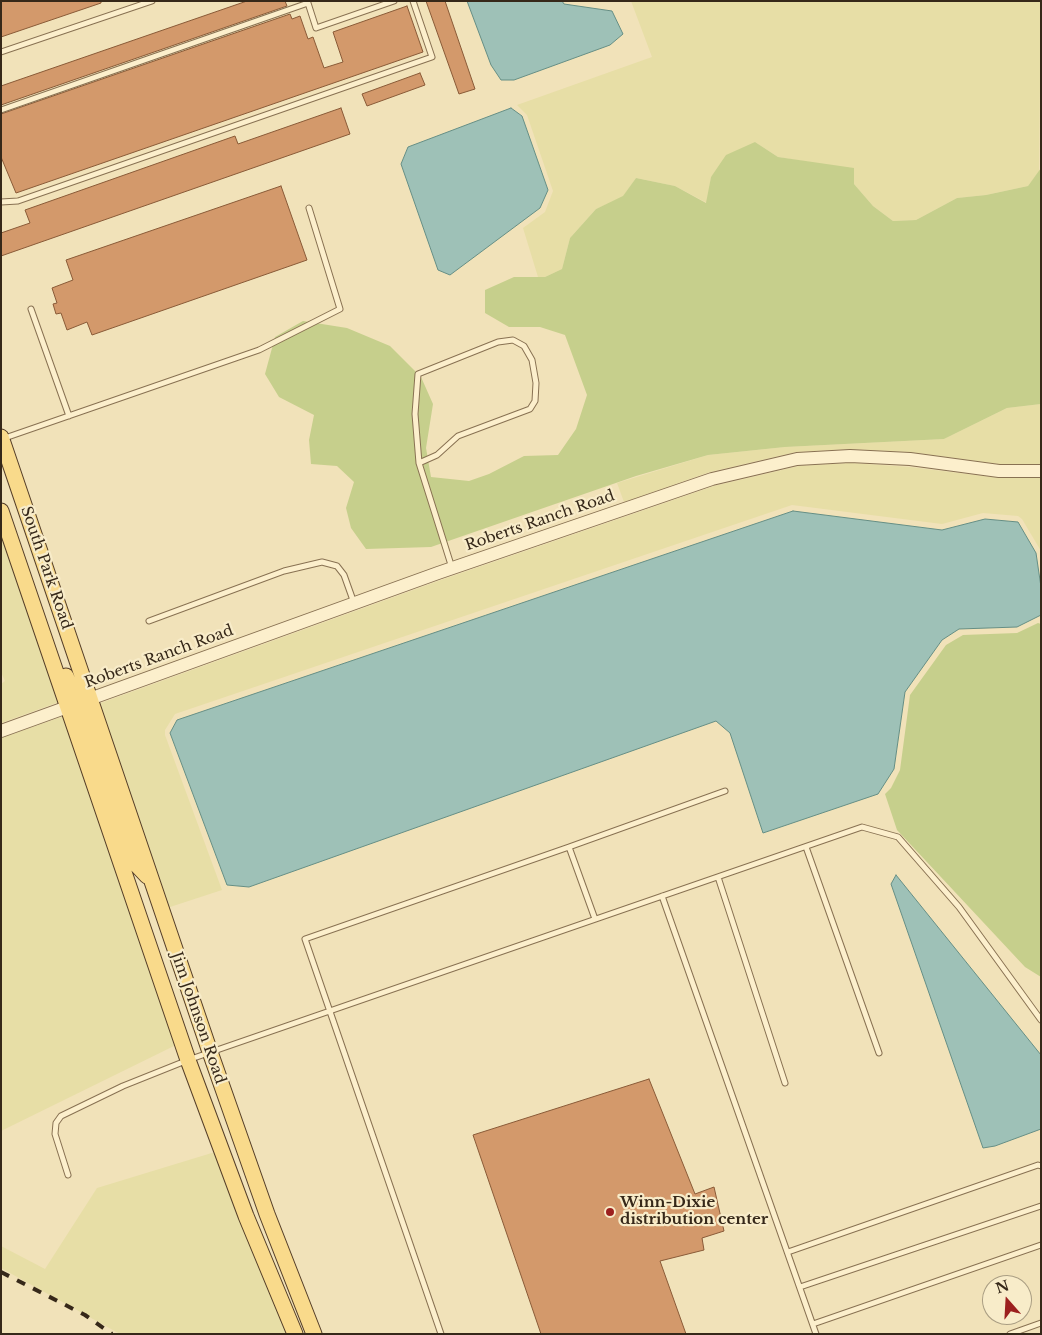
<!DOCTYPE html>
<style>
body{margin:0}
#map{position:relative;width:1042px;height:1335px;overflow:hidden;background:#f1e2b9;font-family:"Libre Baskerville",serif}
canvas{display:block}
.frame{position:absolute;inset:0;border:2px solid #362819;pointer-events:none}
.north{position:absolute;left:982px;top:1275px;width:50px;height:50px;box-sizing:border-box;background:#f8ecc9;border:1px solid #aa9e83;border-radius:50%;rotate:341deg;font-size:14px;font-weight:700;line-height:20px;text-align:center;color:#362819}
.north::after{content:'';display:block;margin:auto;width:18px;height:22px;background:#9c201e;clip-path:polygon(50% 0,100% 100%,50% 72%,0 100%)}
</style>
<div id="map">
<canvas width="1042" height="1335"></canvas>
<div class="frame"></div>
<div class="north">N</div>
</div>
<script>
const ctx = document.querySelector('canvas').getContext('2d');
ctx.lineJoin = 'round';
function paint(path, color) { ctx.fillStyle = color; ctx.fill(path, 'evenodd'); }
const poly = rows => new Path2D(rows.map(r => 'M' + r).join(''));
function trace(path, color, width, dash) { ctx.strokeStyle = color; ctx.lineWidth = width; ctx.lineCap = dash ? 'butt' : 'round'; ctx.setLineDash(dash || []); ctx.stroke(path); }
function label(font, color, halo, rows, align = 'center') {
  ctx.font = font + ' "Libre Baskerville",serif'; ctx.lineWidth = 4.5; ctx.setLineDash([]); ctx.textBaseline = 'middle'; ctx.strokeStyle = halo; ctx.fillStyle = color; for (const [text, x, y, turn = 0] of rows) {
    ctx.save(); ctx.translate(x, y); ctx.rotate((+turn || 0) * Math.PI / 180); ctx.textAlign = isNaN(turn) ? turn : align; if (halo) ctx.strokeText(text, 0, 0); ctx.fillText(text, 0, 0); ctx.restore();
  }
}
paint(poly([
 [631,1,1041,1,1039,172,1028,186,986,195,957,198,916,220,893,221,873,206,854,184,808,162,778,157,755,142,711,177,707,203,675,186,636,178,623,197,596,209,570,238,562,269,545,277,538,277,523,228,545,212,553,191,527,115,517,105,652,57],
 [1041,404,1041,464,999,464,910,452,850,449,796,452,710,472,624,502,617,483,708,455,785,447,944,439,1007,408],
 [850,463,910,467,999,478,1041,478,1041,551,1022,519,1018,516,983,513,942,524,792,505,175,714,165,730,165,735,222,890,167,908,159,883,160,881,157,877,98,704,441,580,714,486,799,466],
 [1,531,4,540,3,542,6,546,59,702,1,723,1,684,5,681,1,672],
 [64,716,119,878,118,879,121,883,176,1045,1,1131,1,738],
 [215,1152,288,1334,120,1334,1,1268,1,1246,45,1269,97,1188]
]), '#e7dea6');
paint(poly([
 [755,142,778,157,854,168,854,184,873,206,893,221,916,220,957,198,986,195,1028,186,1041,168,1041,404,1007,408,944,439,785,447,708,455,636,476,431,547,366,549,351,528,346,508,354,482,337,466,311,464,309,440,314,415,279,397,265,374,275,337,303,321,347,328,390,346,421,377,433,404,426,448,431,477,469,481,489,474,524,456,558,455,576,429,587,395,565,335,540,327,509,327,485,313,485,290,514,277,545,277,562,269,570,238,596,209,623,196,636,178,675,186,706,203,711,177,726,155],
 [1038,623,1041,624,1041,977,1025,967,897,830,885,794,891,788,900,770,910,695,946,645,963,635,1017,633]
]), '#c6cf8c');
const water = poly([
 [467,1,562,1,564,4,612,11,623,34,610,45,514,80,501,80,491,65,467,1],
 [511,108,522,116,548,190,540,208,450,275,438,270,401,164,408,147,511,108],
 [793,511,942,530,985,519,1018,522,1036,553,1041,587,1041,615,1017,627,959,629,942,640,905,692,894,769,878,794,763,833,730,733,716,721,249,887,227,885,170,733,177,720,793,511],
 [896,875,1041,1055,1041,1129,995,1146,983,1148,891,884,896,875]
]);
paint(water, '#9ec1b7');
trace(water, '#658e85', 1);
const building = poly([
 [1,1,101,1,101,3,1,37,1,1],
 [247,1,285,1,287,6,1,105,1,86,247,1],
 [426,1,445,1,475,89,459,94,426,1],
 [407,6,423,52,16,193,1,157,1,114,290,14,292,19,300,16,308,39,313,37,324,68,343,62,333,32,407,6],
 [420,73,425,85,367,106,362,94,420,73],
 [341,108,350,134,1,256,1,233,30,223,25,210,235,136,238,144,341,108],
 [281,186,307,260,92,335,87,322,67,330,61,313,56,314,53,304,57,303,52,288,73,280,66,260,281,186],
 [649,1079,695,1194,714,1187,724,1231,702,1238,704,1250,660,1261,686,1334,541,1334,473,1135,649,1079]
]);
paint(building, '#d3996b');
trace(building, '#895a37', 1);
const service = poly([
 [1,52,152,1],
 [1,110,308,3,316,28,394,1],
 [1,202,18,201,432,57,413,1],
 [31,309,69,416],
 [2,439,259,350,340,309,309,208],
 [419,463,415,414,418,374,498,342,513,340,524,346,532,360,536,383,535,401,530,409,458,436,437,455,419,463,452,568],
 [149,621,284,571,322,562,337,566,344,575,354,603],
 [569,847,725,791],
 [806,847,879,1053],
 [718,877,785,1083],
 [662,896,816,1334],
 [68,1175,55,1134,56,1123,61,1116,123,1086,188,1060,862,827,898,837,959,907,1041,1020],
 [788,1252,1038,1165,1041,1166],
 [800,1287,1041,1206],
 [813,1324,1041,1245],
 [441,1334,305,939,569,847,595,919],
 [1010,1334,1041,1323]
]);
const tertiary = poly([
 [1,731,438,573,712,479,797,459,850,456,910,459,999,471,1041,471]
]);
const primary = poly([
 [1,437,210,1052,267,1214,314,1334],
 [1,511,188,1060,246,1216,295,1334],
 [66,676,78,703,130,858,147,876]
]);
trace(service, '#887152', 7);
trace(tertiary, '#887152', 14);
trace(primary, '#553e28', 17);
trace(service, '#fcefcc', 5);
trace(tertiary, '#fcefcc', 12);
trace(primary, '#f9da8b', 15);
trace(poly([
 [1,1272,85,1315,112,1334]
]), '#362819', 4, [9, 9]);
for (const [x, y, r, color] of [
 [610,1212,5,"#9c201e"]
]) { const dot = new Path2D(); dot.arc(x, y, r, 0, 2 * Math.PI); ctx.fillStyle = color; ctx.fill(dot); trace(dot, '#f8ecc9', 2); }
label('15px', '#362819', '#f8ecc9', [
 ["Roberts Ranch Road",540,521,-19],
 ["South Park Road",46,568,71],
 ["Roberts Ranch Road",159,657,-20],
 ["Jim Johnson Road",198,1018,71]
]);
label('bold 15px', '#362819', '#f8ecc9', [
 ["Winn-Dixie",620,1203],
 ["distribution center",620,1220]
], 'left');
</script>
